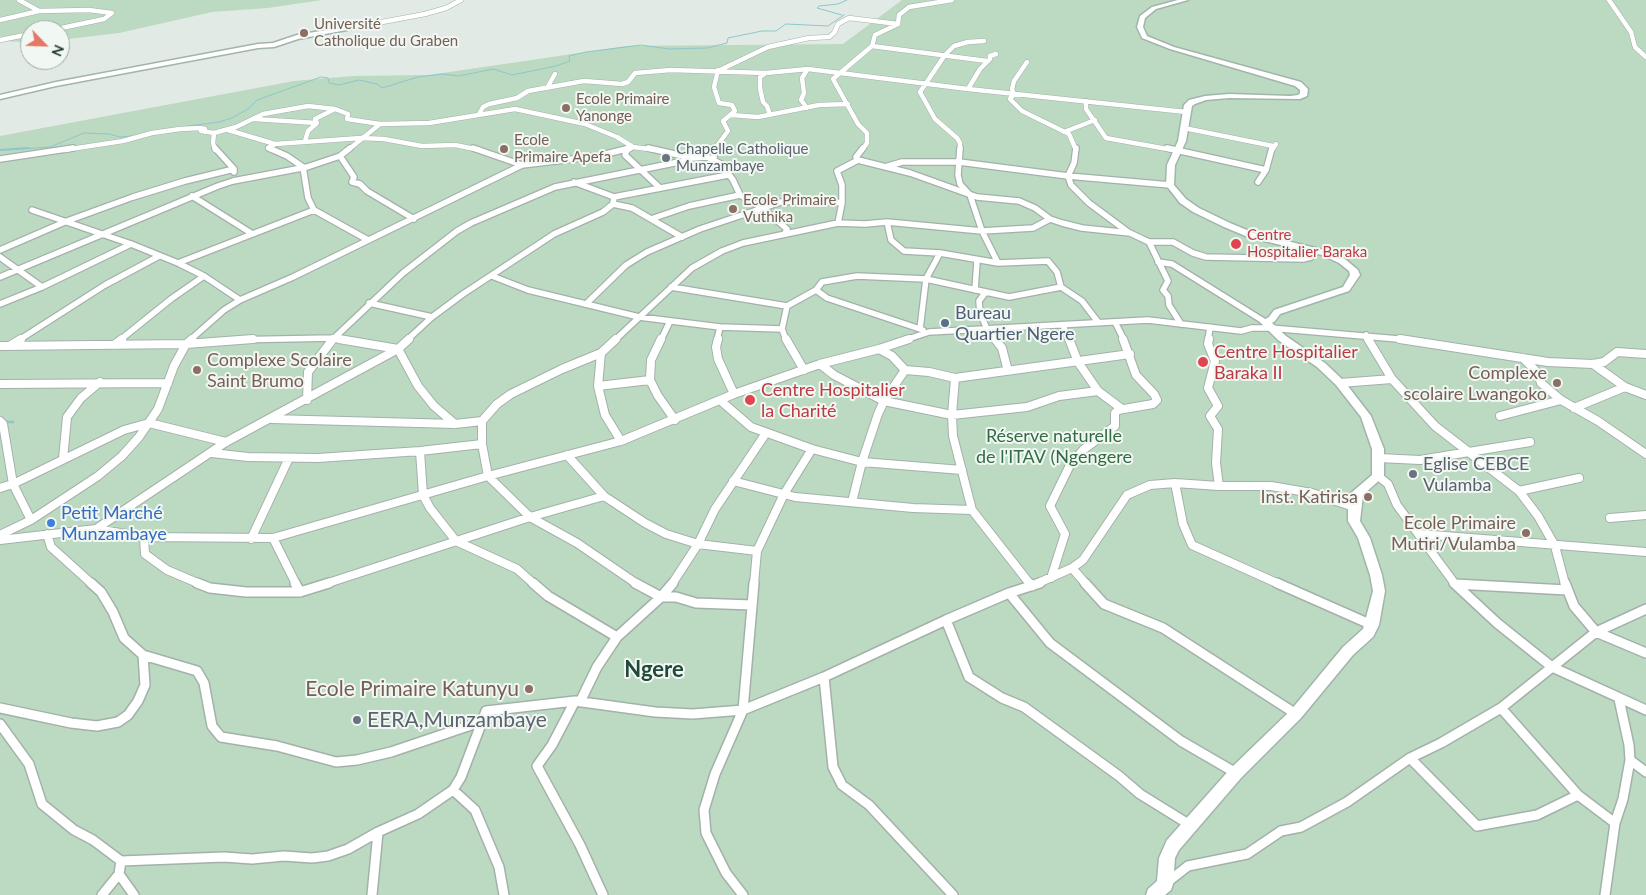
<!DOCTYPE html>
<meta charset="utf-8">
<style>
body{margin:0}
#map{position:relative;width:1646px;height:895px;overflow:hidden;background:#e1eae5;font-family:Lato,sans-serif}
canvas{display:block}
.north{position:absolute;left:20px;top:20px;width:50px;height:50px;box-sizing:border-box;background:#f1f7f3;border:1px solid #9faba5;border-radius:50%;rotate:114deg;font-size:14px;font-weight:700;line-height:20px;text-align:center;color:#233931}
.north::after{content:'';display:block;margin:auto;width:18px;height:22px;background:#e57764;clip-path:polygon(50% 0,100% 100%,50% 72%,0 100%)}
</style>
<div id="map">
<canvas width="1646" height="895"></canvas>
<div class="north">N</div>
</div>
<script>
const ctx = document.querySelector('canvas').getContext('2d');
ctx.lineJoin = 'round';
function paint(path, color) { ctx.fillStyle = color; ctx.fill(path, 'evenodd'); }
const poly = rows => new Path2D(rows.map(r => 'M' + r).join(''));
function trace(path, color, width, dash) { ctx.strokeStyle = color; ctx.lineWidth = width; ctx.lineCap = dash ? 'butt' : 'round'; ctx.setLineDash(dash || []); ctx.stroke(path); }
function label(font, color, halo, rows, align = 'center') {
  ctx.font = font + ' Lato,sans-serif'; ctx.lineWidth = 4; ctx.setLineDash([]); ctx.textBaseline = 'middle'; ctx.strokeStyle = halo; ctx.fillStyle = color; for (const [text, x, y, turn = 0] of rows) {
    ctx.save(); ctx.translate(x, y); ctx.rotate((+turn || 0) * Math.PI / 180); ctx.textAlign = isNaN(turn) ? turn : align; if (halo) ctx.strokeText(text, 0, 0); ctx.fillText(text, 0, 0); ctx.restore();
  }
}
paint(poly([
 [0,0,322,0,268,8,212,12,119,33,60,40,60,30,30,30,30,42,0,41],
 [902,0,1646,0,1646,895,0,895,0,136,294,81,353,76,429,75,627,46,843,44]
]), '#bcd9c1');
trace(poly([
 [842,15,817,8,819,6,838,4,847,0],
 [181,127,219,122,232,118,248,109,257,100,321,77,328,78,329,83,339,85,359,80,377,84,382,88,418,77,442,74,459,76,493,69,512,75,556,66,570,61,569,56,586,52,641,45,669,49,707,48,727,43,728,38,762,31,776,31,786,24,828,26,844,15],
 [7,150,50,147,84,133,109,134,120,137,132,136]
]), '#8dc7ca', 1);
trace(poly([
 [0,150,28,148]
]), '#8dc7ca', 2);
trace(poly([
 [4,422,13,422]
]), '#8dc7ca', 2.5);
const streetFar3 = poly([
 [19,0,39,11],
 [1609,0,1631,32,1635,47,1646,57],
 [0,20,39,11,89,10,112,13,104,19,52,30],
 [898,24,899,15,909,7,952,0],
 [350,28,425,14,446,8,461,0],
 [0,40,30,34],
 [872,46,987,61],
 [1027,62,1014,81,1012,89,1014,94,1010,99,1022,111,1069,134,1076,150],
 [720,70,768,47,809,38,829,37,834,33,838,24,849,18,898,24],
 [807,70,802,78,804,93,801,100,807,108],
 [766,73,760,77,760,88,763,102,767,106,770,115],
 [547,88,555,74],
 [968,89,980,69,990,59,990,56,996,54],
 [1086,101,1086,109,1106,138,1173,150],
 [479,114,483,107,489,104,517,98,528,91,584,81,622,84,628,82,635,73,671,70,766,73,808,69,968,89,1186,112],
 [731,115,758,117,819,105,848,104],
 [254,119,317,123],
 [1184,128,1273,146],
 [228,130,275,144,361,138,384,139,422,146,455,145,480,150],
 [1064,132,1095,120],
 [214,133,213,143,215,150],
 [305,141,308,131,317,123,315,119,335,109],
 [64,150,123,141,152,133,180,129,200,128,205,129,201,131,214,133,236,127,263,114,308,106,335,109,348,114,347,119,380,124,429,123,515,109,585,124,617,137,633,147],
 [272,150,268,148,275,144],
 [348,150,380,124],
 [628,150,633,147,657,150],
 [714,150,728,131,723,121,735,111,732,105,719,103,714,87,718,70],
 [862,150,867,143,867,133,858,124,833,79,872,46,875,35,898,24],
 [960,150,960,143,957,138,935,119,920,92,945,55,954,46,968,42,984,41],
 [1272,150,1276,144]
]);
const streetFar2 = poly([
 [215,148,234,169,234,172],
 [269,148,287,156,303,167,308,198,314,210,368,240],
 [473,148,522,165],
 [648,148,692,158,707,157,721,164,733,180,740,195,762,208,787,229,785,233],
 [714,148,714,160],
 [960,148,958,175,960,184,970,195,982,231,998,263],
 [1076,148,1074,163,1068,176,1071,185,1089,203,1128,232],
 [1167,148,1266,170],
 [627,150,625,155,660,188],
 [340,156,354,177,352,182,360,184,367,191,414,219],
 [0,159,73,148],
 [858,160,910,173,977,197,1019,201,1035,208,1050,219,1062,223,1082,228,1130,233,1149,242,1173,242,1193,253,1206,257,1303,259,1311,257,1316,251],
 [885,167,902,162,959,162,1068,176,1170,185],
 [574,182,614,197,613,204,632,208,682,237],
 [1258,182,1266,170,1272,148],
 [192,196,251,233],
 [614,197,728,175],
 [32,210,131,244,178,263,204,276,240,300],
 [651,219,689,206,740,195],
 [887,222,891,240,904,251,940,253,998,263,1048,261,1057,272,1061,287,1082,301,1098,322],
 [838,223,842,203,842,185,837,171,858,160,856,157,863,148],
 [1149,242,1168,281,1163,290,1168,296,1169,305,1181,324],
 [0,250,67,221,133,197,185,181,234,169],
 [0,257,42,287],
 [1158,262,1172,264,1265,322],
 [178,263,314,210],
 [492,276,528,290,639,317,720,327,782,329],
 [0,277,218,186,233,181,307,167,340,156,350,148],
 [671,287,787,306,816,290,822,282,857,276,926,279,1009,297,1061,287],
 [816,290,827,298,920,329],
 [975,290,977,261],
 [985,293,979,301,980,313,987,329,996,340],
 [369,303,432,317],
 [587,303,626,265,647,252,700,229,781,202,815,200,842,203],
 [0,304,42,287,131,244],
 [1115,322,1124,340],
 [1063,325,1069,340],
 [923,330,920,329,926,279,940,253],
 [1366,335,1369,340],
 [19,340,105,285,159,256],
 [120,340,171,299,204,276],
 [190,340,224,310,240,300,293,277,522,165,598,156,630,148],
 [227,340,334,338,347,340],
 [332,340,403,273,457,231,471,223,555,187,689,160],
 [407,340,432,317,463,294,554,234,603,212,613,204],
 [615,340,692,268,722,251,743,243,838,223,865,224,887,222,982,231,1033,228,1050,219],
 [661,340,670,321],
 [717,340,720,327],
 [786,340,782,329,787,306],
 [905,340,929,332,1148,320,1241,331,1252,328,1270,328,1410,340],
 [1208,340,1210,327]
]);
const streetFar1 = poly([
 [339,339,398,349,418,386,434,406,455,424],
 [616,339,601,353,562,369,511,394,497,404,482,421,482,444,488,476,530,517,577,543,637,584],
 [661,339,651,360,650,380,658,396,675,420],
 [718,339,716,347,718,359,734,394],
 [786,339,804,370],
 [995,339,1002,348,1008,371],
 [1069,339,1078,362,1098,391,1122,409],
 [1209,339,1208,344,1215,361,1208,388,1218,406,1210,416,1218,429,1216,463,1219,486],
 [1368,339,1392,379,1435,426,1519,491,1538,516,1555,546,1565,584],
 [1400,339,1548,362,1593,364,1604,362,1617,352,1646,354],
 [11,345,21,339],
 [114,345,122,339],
 [0,346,186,344,253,339],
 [879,349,892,356,905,370,929,372,955,378,1130,354],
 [601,353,598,386,605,415,621,441],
 [1523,358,1538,373,1541,383,1561,400,1598,421,1646,454],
 [820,364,834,375,884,401,952,415,1027,407,1059,396,1098,391],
 [1593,364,1625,387,1646,395],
 [955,378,952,415,953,436,972,510,1030,584],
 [1340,383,1392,379],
 [0,384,168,383],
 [598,386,650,380],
 [307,400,308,372,333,339],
 [721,401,751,427,812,449,862,462,962,470],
 [1574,408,1625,387],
 [1500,416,1561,400],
 [272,419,455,424,482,421],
 [0,421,3,424,13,484,31,520],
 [420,451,423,495,430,508,456,541,517,569,534,584],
 [212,453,248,457,318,458,420,451,482,444],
 [567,455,604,496,645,523,666,534,698,544,757,551],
 [1379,458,1420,460,1530,442],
 [63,459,67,417,81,398,100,382],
 [1378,476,1388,484,1397,505,1455,584],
 [733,481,795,497,913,508,972,510],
 [1175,483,1183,524,1192,545,1279,584],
 [0,488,13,484,124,430,149,423,226,442],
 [1519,491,1579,478],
 [852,502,862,462,878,414,884,401,905,370],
 [1610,518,1646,515],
 [96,529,226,442,398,349,409,339],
 [47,534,51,547,92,584],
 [1420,534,1646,552],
 [0,535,31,520,98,476,122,456,139,437,158,409,174,366,186,344,192,339],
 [144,537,145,554,167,570,200,584],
 [273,538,296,584],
 [251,539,289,458],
 [0,540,96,529,144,537,273,538,488,476,621,441,734,394,820,364,879,349,909,339],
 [1072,568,1086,584],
 [1051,578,1065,534,1050,506,1070,465,1083,450,1115,426,1115,413,1118,410,1153,404,1157,400,1154,394,1136,375,1123,339],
 [325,584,530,517,604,496],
 [672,584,698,544,715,509,766,433],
 [754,584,757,551,784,494,812,449],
 [1036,584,1072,568,1083,560,1127,495,1150,485,1175,483,1219,486,1271,486,1312,493,1354,507]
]);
const street = poly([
 [91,583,101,592,113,612,124,638,143,655,197,671,204,683,212,726,221,737,277,746,336,762,357,760,391,752,483,721],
 [197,583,210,588,246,592,300,592,329,583],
 [295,583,300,592],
 [533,583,548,596,617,637],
 [635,583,661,597,676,597,696,603,752,605],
 [1029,583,1032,586],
 [1085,583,1104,604,1163,628,1296,714],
 [1277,583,1372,625],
 [1454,583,1497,623,1552,667,1646,710],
 [1565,583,1574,606,1596,632,1646,653],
 [1455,584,1567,590],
 [1009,593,1050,643,1181,741,1236,773],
 [946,620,969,677,1002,698,1024,707,1119,776,1140,794,1190,825],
 [824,677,833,767,842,785,869,805,953,895],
 [575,701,552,745,537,766,580,845,603,895],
 [580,702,597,667,617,637,661,597,673,583],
 [0,708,71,723,97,726,118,722,128,715,138,701,145,685,143,655],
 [1501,708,1578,795,1615,823],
 [0,724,29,764,42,804,74,830,93,840,121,861,224,857,252,859,284,856,312,858,328,856,348,849,378,832,418,814,453,790,461,777,486,711,575,701,655,712,693,714,743,710,824,677,946,620,1009,593,1040,583],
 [1410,758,1477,826,1537,815,1578,795],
 [1630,760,1646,772],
 [453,790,475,810,499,867,504,895],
 [119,874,134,895],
 [1165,884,1188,866,1247,854,1281,831,1301,827,1347,802,1410,758,1441,743,1501,708,1596,632,1646,609],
 [102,895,119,874,121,861],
 [372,895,378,832],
 [743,895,726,873,706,833,704,810,715,774,743,710,754,583],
 [1605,895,1615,823,1623,799,1630,760,1629,745,1619,699]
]);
const secondary = poly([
 [1178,0,1188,0,1156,9,1145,18,1143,27,1147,36,1174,47,1301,82,1308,89,1307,96,1300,99,1229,98,1206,100,1195,104,1192,106,1186,141,1175,165,1174,185,1186,199,1199,208,1230,223,1254,233,1328,251,1345,259,1358,270,1360,275,1349,291,1280,314,1275,321,1272,323,1286,336,1325,363,1344,381,1371,416,1384,449,1384,476,1363,495,1360,521,1370,538,1382,575,1385,591,1379,625,1373,637,1353,655,1301,718,1241,778,1179,850,1175,858,1173,884,1171,890,1165,895,1146,895,1148,889,1157,881,1159,858,1167,840,1231,768,1291,710,1343,647,1363,629,1373,591,1370,575,1358,538,1348,521,1348,507,1351,493,1372,475,1372,449,1361,417,1336,385,1317,367,1278,340,1260,322,1269,317,1274,310,1343,287,1350,275,1349,271,1339,263,1322,255,1248,237,1224,227,1193,212,1180,203,1166,185,1167,165,1178,141,1184,105,1189,100,1205,96,1229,94,1290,96,1298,95,1300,93,1300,90,1295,86,1170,49,1142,38,1137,27,1140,16,1152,7,1178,0],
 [350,26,352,27,352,29,298,39,274,47,258,48,56,86,0,99,0,95,56,82,258,44,273,43,297,35,350,26]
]);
trace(streetFar3, '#a4b1ab', 5.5);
trace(streetFar2, '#a4b1ab', 8);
trace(streetFar1, '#a4b1ab', 10);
trace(street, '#a4b1ab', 12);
trace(secondary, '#a1b5ac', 3);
trace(streetFar3, '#fff', 4.5);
trace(streetFar2, '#fff', 5.5);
trace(streetFar1, '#fff', 8);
trace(street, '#fff', 9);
paint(secondary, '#fff');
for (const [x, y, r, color] of [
 [304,33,5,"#8d6e63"],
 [566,108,5,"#8d6e63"],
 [504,149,5,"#8d6e63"],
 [666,158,5,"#6b7280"],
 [733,209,5,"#8d6e63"],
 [1236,244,6,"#e0444e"],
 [945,323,5,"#5c6f8a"],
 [1203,362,6,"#e0444e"],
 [197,370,5,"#8d6e63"],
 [1557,383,5,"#8d6e63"],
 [750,400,6,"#e0444e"],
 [1413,474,5,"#6b7280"],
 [1368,497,5,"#8d6e63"],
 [51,523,5,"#3f7fe0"],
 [1526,533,5,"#8d6e63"],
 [529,689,5,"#8d6e63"],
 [357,720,5,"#6b7280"]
]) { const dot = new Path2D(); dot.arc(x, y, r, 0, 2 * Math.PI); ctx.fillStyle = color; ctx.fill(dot); trace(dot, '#f1f7f3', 2); }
label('15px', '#785e54', '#f1f7f3', [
 ["Université",314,24],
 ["Catholique du Graben",314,41],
 ["Ecole Primaire",576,99],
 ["Yanonge",576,116],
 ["Ecole",514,140],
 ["Primaire Apefa",514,157],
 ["Ecole Primaire",743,200],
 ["Vuthika",743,217]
], 'left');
label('15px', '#5b616d', '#f1f7f3', [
 ["Chapelle Catholique",676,149],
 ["Munzambaye",676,166]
], 'left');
label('15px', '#be3a42', '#f1f7f3', [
 ["Centre",1247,235],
 ["Hospitalier Baraka",1247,252]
], 'left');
label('18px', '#4e5e75', '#f1f7f3', [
 ["Bureau",955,313],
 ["Quartier Ngere",955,334]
], 'left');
label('18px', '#be3a42', '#f1f7f3', [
 ["Centre Hospitalier",1214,352],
 ["Baraka II",1214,373],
 ["Centre Hospitalier",761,390],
 ["la Charité",761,411]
], 'left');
label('18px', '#785e54', '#f1f7f3', [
 ["Complexe Scolaire",207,360,"left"],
 ["Saint Brumo",207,381,"left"],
 ["Complexe",1547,373],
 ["scolaire Lwangoko",1547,394],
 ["Inst. Katirisa",1358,497],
 ["Ecole Primaire",1516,523],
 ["Mutiri/Vulamba",1516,544]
], 'right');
label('18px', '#316c42', '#f1f7f3', [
 ["Réserve naturelle",1054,436],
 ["de l'ITAV (Ngengere",1054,457]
]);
label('18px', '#5b616d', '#f1f7f3', [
 ["Eglise CEBCE",1423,464],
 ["Vulamba",1423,485]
], 'left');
label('18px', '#366cbe', '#f1f7f3', [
 ["Petit Marché",61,513],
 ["Munzambaye",61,534]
], 'left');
label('21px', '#785e54', '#f1f7f3', [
 ["Ecole Primaire Katunyu",519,689]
], 'right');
label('21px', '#5b616d', '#f1f7f3', [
 ["EERA,Munzambaye",367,720]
], 'left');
label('bold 22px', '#21493b', '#f1f7f3', [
 ["Ngere",654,670]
]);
</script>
